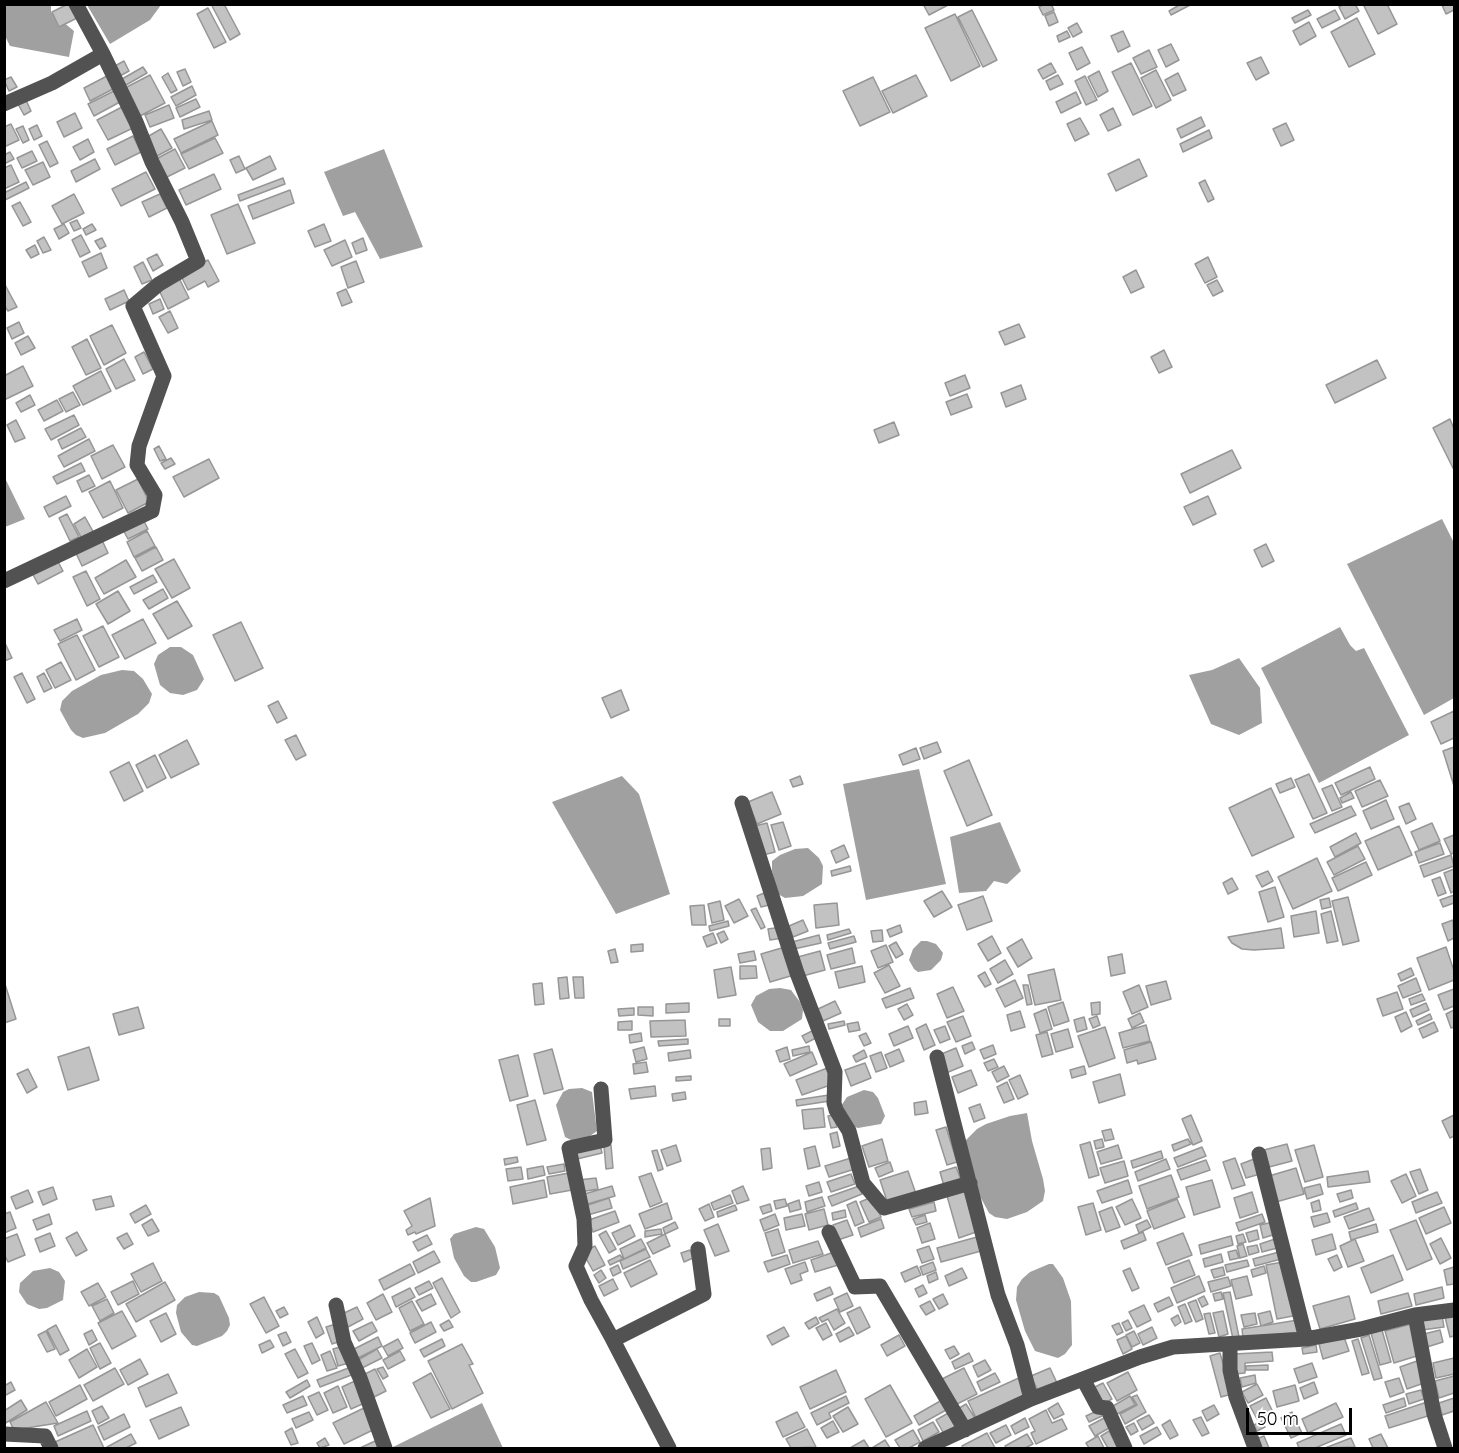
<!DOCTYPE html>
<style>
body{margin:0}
#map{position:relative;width:1459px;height:1453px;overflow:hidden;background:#fff;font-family:Quicksand,sans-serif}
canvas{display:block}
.frame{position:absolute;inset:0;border:6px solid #000;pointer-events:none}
.scale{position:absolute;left:1246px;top:1408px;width:106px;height:27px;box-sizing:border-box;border:3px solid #000;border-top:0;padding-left:8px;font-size:18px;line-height:21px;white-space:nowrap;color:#000;-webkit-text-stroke:4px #fff;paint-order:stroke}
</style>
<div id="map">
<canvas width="1459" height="1453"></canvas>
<div class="frame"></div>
<div class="scale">50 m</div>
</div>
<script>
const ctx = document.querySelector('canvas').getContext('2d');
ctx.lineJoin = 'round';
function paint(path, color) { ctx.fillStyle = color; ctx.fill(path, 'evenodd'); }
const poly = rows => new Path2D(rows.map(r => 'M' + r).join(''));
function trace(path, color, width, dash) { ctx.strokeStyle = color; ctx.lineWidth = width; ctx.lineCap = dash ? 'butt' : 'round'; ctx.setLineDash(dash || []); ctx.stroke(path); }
paint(poly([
 [5,5,51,5,51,12,74,31,69,57,10,46,5,36],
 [87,5,161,5,150,20,110,44],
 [384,149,423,247,380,259,355,212,343,216,324,172],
 [5,478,25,519,5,527,4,527],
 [1442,519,1454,543,1454,698,1424,715,1347,564],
 [1340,627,1350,645,1356,651,1364,648,1409,735,1319,783,1261,668],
 [170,647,181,647,193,655,204,679,197,690,183,695,170,693,160,685,154,664,158,655],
 [1239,658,1260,688,1262,723,1239,735,1211,724,1189,675,1212,670],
 [122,670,134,671,143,679,152,694,149,703,138,714,105,733,83,738,76,735,71,730,60,710,62,701,72,691,101,675],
 [919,769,946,884,866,900,843,784],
 [622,776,639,794,670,894,616,914,552,802],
 [1000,822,1021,871,1007,884,994,881,986,891,959,893,950,837],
 [808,848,819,858,823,866,822,884,803,896,785,898,778,894,772,871,772,861,780,855,795,849],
 [921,941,927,941,936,944,943,953,941,960,931,970,918,972,914,969,909,960,913,949],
 [780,988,791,990,800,1002,803,1010,802,1019,783,1031,770,1031,758,1022,751,1005,756,996,769,989],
 [582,1088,592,1092,597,1131,590,1136,573,1141,565,1137,556,1105,563,1092,569,1089],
 [864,1090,873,1092,878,1098,885,1116,881,1124,858,1128,852,1126,841,1106,847,1097],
 [1027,1113,1032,1141,1043,1179,1045,1191,1043,1201,1027,1212,1007,1219,995,1217,989,1213,975,1187,965,1141,977,1129,986,1124,1010,1116],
 [476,1227,484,1229,495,1247,500,1268,496,1275,476,1282,471,1282,464,1276,454,1258,450,1239,454,1234],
 [1049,1264,1053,1264,1063,1278,1071,1301,1072,1345,1065,1354,1058,1358,1035,1351,1025,1331,1016,1300,1017,1287,1022,1279,1030,1272],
 [50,1268,59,1272,65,1281,63,1300,47,1308,39,1309,27,1304,19,1292,20,1283,33,1271],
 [199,1292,214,1293,219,1296,229,1318,230,1325,227,1331,222,1336,197,1346,192,1345,181,1332,176,1313,177,1305,185,1297],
 [482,1403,503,1448,391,1448]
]), '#a0a0a0');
const building = poly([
 [68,4,71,4,77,18,59,27,52,12,68,4],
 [211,4,224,4,240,34,230,40,211,4],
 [923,4,950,4,929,15,923,4],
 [1044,4,1051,4,1054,10,1043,15,1039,7,1044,4],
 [1181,4,1192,4,1171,15,1169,11,1181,4],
 [1344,4,1355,4,1359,11,1345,19,1339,7,1344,4],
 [1363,4,1387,4,1397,24,1378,34,1363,4],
 [1454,4,1454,10,1446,14,1442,5,1454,4],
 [208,8,226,42,214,48,197,14,208,8],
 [972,10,997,60,983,67,958,17,972,10],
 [1308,10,1311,15,1295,23,1292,18,1308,10],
 [1335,10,1340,19,1322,28,1317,19,1335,10],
 [1054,12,1058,22,1049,26,1045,16,1054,12],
 [955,14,980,66,951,81,925,28,955,14],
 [1357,18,1375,54,1349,67,1331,32,1357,18],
 [1309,22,1316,36,1300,45,1293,31,1309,22],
 [1077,23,1082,32,1073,37,1068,28,1077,23],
 [1067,31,1070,37,1059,42,1057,36,1067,31],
 [1123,31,1130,46,1118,52,1111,36,1123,31],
 [1171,44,1179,60,1166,67,1158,50,1171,44],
 [1082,47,1090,63,1077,70,1069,53,1082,47],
 [1149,50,1157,67,1141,74,1133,58,1149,50],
 [1261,57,1269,73,1256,80,1247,63,1261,57],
 [124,61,129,71,118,77,113,67,124,61],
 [1051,63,1056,72,1043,79,1038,70,1051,63],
 [1131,63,1152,106,1133,115,1112,72,1131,63],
 [143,67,147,73,126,85,122,79,143,67],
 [185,69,191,82,183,86,177,72,185,69],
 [1156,70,1171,100,1156,108,1141,78,1156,70],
 [1099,71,1108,91,1098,97,1088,77,1099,71],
 [168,73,177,90,171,93,162,77,168,73],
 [1178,73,1186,90,1173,96,1165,80,1178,73],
 [150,75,165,103,138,117,123,89,150,75],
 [916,75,927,96,893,113,882,91,916,75],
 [1058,75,1063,84,1050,90,1046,81,1058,75],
 [107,76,113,89,90,101,84,88,107,76],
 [1085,76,1097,100,1086,105,1075,81,1085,76],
 [11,77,17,87,9,91,4,80,11,77],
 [873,77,890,112,860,126,843,91,873,77],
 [192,86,196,95,176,106,171,97,192,86],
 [114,91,120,102,94,116,88,104,114,91],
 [1076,92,1081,103,1061,113,1056,102,1076,92],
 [196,99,200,107,180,117,176,108,196,99],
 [26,100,31,111,24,115,18,104,26,100],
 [169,105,174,118,150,127,145,115,169,105],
 [122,107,133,128,108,140,97,120,122,107],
 [1113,108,1121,125,1108,131,1100,115,1113,108],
 [209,111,212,120,184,129,182,120,209,111],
 [75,113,82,128,64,137,57,122,75,113],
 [1201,117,1205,126,1181,138,1177,129,1201,117],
 [1080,118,1089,134,1075,141,1067,124,1080,118],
 [212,121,218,135,181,153,174,139,212,121],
 [1286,123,1294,140,1281,146,1273,129,1286,123],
 [11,124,19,140,4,147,4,127,11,124],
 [37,125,42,136,34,140,29,129,37,125],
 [23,126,29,140,23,143,16,129,23,126],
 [161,129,172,148,157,156,147,137,161,129],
 [1209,130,1212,138,1183,152,1180,144,1209,130],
 [133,136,141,152,115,165,107,149,133,136],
 [215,138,223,153,189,169,181,154,215,138],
 [88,139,94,152,80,160,73,147,88,139],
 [47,141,58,163,50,167,39,145,47,141],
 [175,149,185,168,165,178,156,159,175,149],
 [32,151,37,161,22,168,17,158,32,151],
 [10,152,14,159,4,164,4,155,10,152],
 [239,156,245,169,236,173,230,160,239,156],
 [270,156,276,169,253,180,246,168,270,156],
 [95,159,100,169,76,182,71,171,95,159],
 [1139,159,1147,176,1116,191,1108,174,1139,159],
 [43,162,50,177,33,185,25,170,43,162],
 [11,165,19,182,4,189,4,168,11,165],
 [146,172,155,189,121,206,112,189,146,172],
 [214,174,221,189,186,205,179,190,214,174],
 [283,178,285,184,240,201,238,195,283,178],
 [1205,180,1214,199,1208,202,1199,183,1205,180],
 [26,182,29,188,5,200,4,193,26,182],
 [290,190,294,203,253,219,248,206,290,190],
 [74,194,84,213,62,224,52,206,74,194],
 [160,194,167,208,149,217,142,202,160,194],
 [20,202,31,222,23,226,12,206,20,202],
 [238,204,255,243,227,254,211,215,238,204],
 [77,220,81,228,74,231,70,223,77,220],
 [64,224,69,233,59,239,54,229,64,224],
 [92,224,96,230,86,235,83,229,92,224],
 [324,224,331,241,315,247,308,231,324,224],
 [81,235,90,252,80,257,72,240,81,235],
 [44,237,51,250,43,253,37,241,44,237],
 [102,238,106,246,100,249,95,241,102,238],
 [363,238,367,250,356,254,352,243,363,238],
 [345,240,352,257,332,266,324,250,345,240],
 [35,245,39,254,31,258,26,250,35,245],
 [101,253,107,268,89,277,82,262,101,253],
 [157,254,163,265,153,271,147,259,157,254],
 [1208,257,1217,277,1205,283,1195,264,1208,257],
 [208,260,219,281,208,287,205,281,188,290,180,274,208,260],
 [356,261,364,282,348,288,341,267,356,261],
 [143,262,152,280,142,284,134,267,143,262],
 [1136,270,1144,287,1131,293,1123,277,1136,270],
 [178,276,189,298,168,309,157,286,178,276],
 [1217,280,1223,291,1213,296,1207,285,1217,280],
 [4,283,17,307,8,311,4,305,4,283],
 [346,289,352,302,342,306,337,293,346,289],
 [124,290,129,301,110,310,105,299,124,290],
 [160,299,164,309,153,314,149,304,160,299],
 [170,311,178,328,168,333,159,317,170,311],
 [19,322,24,333,12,339,7,328,19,322],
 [1019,324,1025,337,1005,345,999,332,1019,324],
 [112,325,126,353,104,365,90,336,112,325],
 [28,336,35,348,21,355,15,343,28,336],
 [87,339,101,368,86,375,72,347,87,339],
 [1164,350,1172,367,1159,373,1151,357,1164,350],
 [144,352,153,369,143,374,135,357,144,352],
 [124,359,135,380,116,389,106,369,124,359],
 [1377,360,1386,378,1335,403,1326,385,1377,360],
 [23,366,33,386,4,400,4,376,23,366],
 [101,371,111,391,83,405,73,386,101,371],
 [965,375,970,388,950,396,945,383,965,375],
 [1021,385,1026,399,1006,407,1001,393,1021,385],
 [73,392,80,405,66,412,59,399,73,392],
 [967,394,972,407,951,415,946,402,967,394],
 [30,395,35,405,21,412,16,403,30,395],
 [57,400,63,411,44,421,38,410,57,400],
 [74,415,79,425,51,440,45,429,74,415],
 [1450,419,1454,429,1454,470,1433,428,1450,419],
 [16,420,25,438,15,442,7,425,16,420],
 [894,422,899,435,879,443,874,430,894,422],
 [81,428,86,437,62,449,58,440,81,428],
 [89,439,95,451,64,467,58,456,89,439],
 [113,445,125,467,102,479,91,456,113,445],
 [159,446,166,459,160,461,154,449,159,446],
 [1232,450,1241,468,1190,493,1181,474,1232,450],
 [171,458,175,464,165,469,161,463,171,458],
 [209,459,219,478,184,497,173,477,209,459],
 [81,463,85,471,57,484,53,477,81,463],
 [89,475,95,486,82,492,77,481,89,475],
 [138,479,149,502,128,513,116,490,138,479],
 [110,481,123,508,103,518,89,492,110,481],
 [66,496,71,506,49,517,44,507,66,496],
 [1208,496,1216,514,1193,525,1184,507,1208,496],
 [67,514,79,537,70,541,59,518,67,514],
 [85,517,95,535,83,541,74,524,85,517],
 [142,517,148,529,128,539,122,528,142,517],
 [147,531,155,546,134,557,127,542,147,531],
 [101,538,108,553,82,566,75,551,101,538],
 [1266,544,1274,561,1262,567,1254,550,1266,544],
 [156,547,163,560,142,571,135,558,156,547],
 [56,558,63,571,38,584,31,571,56,558],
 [174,559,190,588,172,598,155,569,174,559],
 [126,560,136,577,104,594,95,578,126,560],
 [86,571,100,599,87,606,73,577,86,571],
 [153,575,157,582,134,594,130,587,153,575],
 [163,589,168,598,149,609,143,600,163,589],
 [118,591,130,611,108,624,96,604,118,591],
 [177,601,192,626,168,639,153,614,177,601],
 [77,619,82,630,60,641,54,630,77,619],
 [143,619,156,643,125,659,112,635,143,619],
 [241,622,263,668,235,681,213,635,241,622],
 [103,626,119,657,99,667,83,636,103,626],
 [77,635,95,670,76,680,58,644,77,635],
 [4,641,12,658,4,661,4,641],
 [61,662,71,680,55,688,46,670,61,662],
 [22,673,35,699,27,703,14,677,22,673],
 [44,673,52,688,44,692,37,677,44,673],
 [621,690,629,710,611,718,602,698,621,690],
 [278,701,287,718,277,723,268,706,278,701],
 [1454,711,1454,738,1441,744,1431,722,1454,711],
 [296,735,306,755,296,760,285,740,296,735],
 [187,740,199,764,171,778,159,755,187,740],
 [937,742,941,752,924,759,920,748,937,742],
 [1454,747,1454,786,1443,751,1454,747],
 [916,748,920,759,903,765,899,755,916,748],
 [155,755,166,778,147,788,136,765,155,755],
 [969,760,992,815,967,826,944,771,969,760],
 [129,762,143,791,124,801,110,772,129,762],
 [1370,767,1375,779,1341,795,1335,783,1370,767],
 [1309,774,1327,813,1313,819,1295,780,1309,774],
 [800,776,803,784,793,787,790,780,800,776],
 [1291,778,1295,787,1280,793,1276,784,1291,778],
 [1380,780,1388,796,1362,807,1355,791,1380,780],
 [1332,785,1342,807,1332,811,1322,789,1332,785],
 [1271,788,1294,837,1252,856,1229,808,1271,788],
 [772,792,781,814,757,824,748,802,772,792],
 [1351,792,1354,798,1342,803,1340,798,1351,792],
 [1386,800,1394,819,1371,829,1363,811,1386,800],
 [1409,803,1416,819,1406,824,1399,807,1409,803],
 [1351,806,1356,815,1315,833,1310,824,1351,806],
 [783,822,791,846,779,850,771,825,783,822],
 [767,823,775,852,763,855,755,826,767,823],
 [1432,823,1440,841,1419,850,1411,832,1432,823],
 [1399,826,1412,855,1378,870,1365,841,1399,826],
 [1356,833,1361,843,1335,857,1330,847,1356,833],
 [1454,835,1454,853,1451,854,1444,839,1454,835],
 [1440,843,1444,854,1419,863,1415,852,1440,843],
 [844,845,849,857,836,863,831,851,844,845],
 [1358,846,1365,859,1334,875,1327,862,1358,846],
 [1451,855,1454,866,1424,877,1420,866,1451,855],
 [1317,858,1332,891,1293,909,1278,877,1317,858],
 [1366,862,1372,875,1338,891,1332,878,1366,862],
 [850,866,851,871,832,876,831,871,850,866],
 [1454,869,1454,891,1451,893,1444,873,1454,869],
 [1268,871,1273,881,1262,887,1256,876,1268,871],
 [1440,877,1446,893,1438,896,1432,880,1440,877],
 [1232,878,1238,889,1228,894,1223,883,1232,878],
 [1275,887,1284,917,1268,922,1259,892,1275,887],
 [942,891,952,907,934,917,924,901,942,891],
 [764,893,769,905,761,907,757,896,764,893],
 [1454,895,1454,903,1443,907,1440,900,1454,895],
 [983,896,992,921,967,930,958,905,983,896],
 [1348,897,1359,941,1343,945,1332,901,1348,897],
 [1329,898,1331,907,1322,909,1320,900,1329,898],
 [739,899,748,916,734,923,725,906,739,899],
 [720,901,724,920,712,923,708,904,720,901],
 [837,903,839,925,816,928,814,905,837,903],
 [704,905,706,925,692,925,690,906,704,905],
 [756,908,765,927,761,929,751,910,756,908],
 [1316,911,1319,933,1294,937,1291,916,1316,911],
 [1331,911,1338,941,1327,943,1321,914,1331,911],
 [803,920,808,931,793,937,789,926,803,920],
 [1453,920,1454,938,1448,941,1442,924,1453,920],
 [728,921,729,926,710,931,709,926,728,921],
 [900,925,902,932,890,937,887,930,900,925],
 [781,927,783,938,770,940,768,929,781,927],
 [1281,928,1284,948,1254,950,1242,949,1232,943,1228,937,1281,928],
 [849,929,851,933,828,940,827,935,849,929],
 [882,930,883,941,873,942,871,931,882,930],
 [724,931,728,939,721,943,717,934,724,931],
 [713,933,717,943,707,947,703,937,713,933],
 [819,935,821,943,794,949,792,942,819,935],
 [854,936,856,942,830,949,828,943,854,936],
 [992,936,1001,953,988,961,978,944,992,936],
 [1022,939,1032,958,1018,967,1007,948,1022,939],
 [896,942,903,954,896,958,889,946,896,942],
 [643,944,643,951,631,952,631,945,643,944],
 [886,945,893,962,878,968,871,951,886,945],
 [785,947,794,975,770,982,761,954,785,947],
 [1446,947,1454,971,1454,980,1429,990,1417,958,1446,947],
 [852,948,855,963,831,969,827,955,852,948],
 [615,949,618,962,611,963,608,951,615,949],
 [754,951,756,960,740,963,738,954,754,951],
 [820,951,825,970,799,977,794,958,820,951],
 [1122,954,1125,973,1111,976,1108,957,1122,954],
 [1005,960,1013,974,998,983,990,969,1005,960],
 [889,965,900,986,885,993,874,973,889,965],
 [740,966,756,966,757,978,740,979,740,966],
 [862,966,865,982,839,988,835,972,862,966],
 [731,967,736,995,718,998,714,970,731,967],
 [1411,968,1414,975,1401,981,1398,974,1411,968],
 [1054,969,1061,1000,1035,1005,1028,975,1054,969],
 [985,972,991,984,985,987,978,976,985,972],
 [567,977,569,998,560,999,558,978,567,977],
 [573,977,583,977,584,998,575,998,573,977],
 [1416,978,1421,991,1403,998,1398,986,1416,978],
 [1015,980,1023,998,1005,1007,996,989,1015,980],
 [4,981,16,1019,4,1023,4,981],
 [1166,981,1171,999,1151,1005,1146,986,1166,981],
 [542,983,544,1004,535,1005,533,984,542,983],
 [1023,985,1028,985,1032,1004,1027,1005,1023,985],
 [1139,985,1148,1007,1132,1014,1123,992,1139,985],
 [953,987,964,1011,947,1018,937,994,953,987],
 [910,988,914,998,886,1008,882,999,910,988],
 [1454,989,1454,1006,1444,1010,1438,995,1454,989],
 [1397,992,1403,1009,1383,1016,1377,999,1397,992],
 [1422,994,1425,1000,1411,1005,1409,999,1422,994],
 [835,1001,841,1013,823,1021,818,1009,835,1001],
 [1063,1002,1069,1021,1054,1026,1048,1007,1063,1002],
 [1100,1002,1100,1014,1092,1015,1091,1003,1100,1002],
 [689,1003,689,1012,666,1013,666,1004,689,1003],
 [1426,1003,1429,1010,1413,1017,1410,1010,1426,1003],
 [907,1004,913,1015,904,1020,898,1009,907,1004],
 [138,1007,144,1028,119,1035,113,1014,138,1007],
 [638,1007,653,1007,653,1016,638,1015,638,1007],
 [634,1008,634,1015,619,1016,618,1009,634,1008],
 [1046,1009,1052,1029,1040,1033,1034,1014,1046,1009],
 [1454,1010,1454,1027,1451,1028,1446,1014,1454,1010],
 [1020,1011,1025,1027,1011,1031,1007,1015,1020,1011],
 [1406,1012,1412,1026,1401,1032,1395,1017,1406,1012],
 [1140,1013,1144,1022,1132,1028,1128,1019,1140,1013],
 [1430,1014,1432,1019,1418,1025,1416,1021,1430,1014],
 [963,1016,971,1036,956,1042,947,1022,963,1016],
 [1097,1016,1100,1025,1093,1028,1089,1019,1097,1016],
 [1084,1017,1087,1029,1077,1032,1074,1020,1084,1017],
 [719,1019,730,1019,730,1026,719,1026,719,1019],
 [685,1020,686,1036,651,1037,650,1021,685,1020],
 [632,1021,632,1030,618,1030,618,1022,632,1021],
 [844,1021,845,1025,829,1029,828,1024,844,1021],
 [858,1022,860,1030,849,1032,847,1024,858,1022],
 [1434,1022,1438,1031,1423,1038,1419,1029,1434,1022],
 [926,1024,935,1045,924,1050,916,1029,926,1024],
 [1146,1025,1150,1041,1123,1048,1119,1033,1146,1025],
 [908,1026,913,1038,894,1046,889,1034,908,1026],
 [945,1026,950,1039,940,1043,934,1030,945,1026],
 [1105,1027,1115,1058,1089,1067,1078,1036,1105,1027],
 [1068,1029,1073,1047,1056,1052,1051,1034,1068,1029],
 [812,1031,816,1038,806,1043,802,1036,812,1031],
 [1047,1032,1053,1054,1042,1057,1036,1035,1047,1032],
 [641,1033,642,1041,630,1043,629,1035,641,1033],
 [866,1033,871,1043,864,1046,859,1036,866,1033],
 [688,1039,688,1044,659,1046,658,1041,688,1039],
 [972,1042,975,1049,965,1054,962,1046,972,1042],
 [1151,1042,1156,1059,1138,1064,1137,1060,1127,1063,1124,1050,1151,1042],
 [993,1045,996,1054,984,1059,980,1050,993,1045],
 [809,1046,810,1052,793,1056,792,1050,809,1046],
 [89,1047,99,1080,68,1090,58,1057,89,1047],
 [644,1047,647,1059,636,1062,633,1050,644,1047],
 [787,1047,790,1059,780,1062,776,1051,787,1047],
 [956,1048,963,1066,946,1073,939,1055,956,1048],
 [552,1049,563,1089,544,1094,534,1054,552,1049],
 [899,1049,904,1061,890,1067,885,1055,899,1049],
 [690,1050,691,1058,669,1061,668,1053,690,1050],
 [864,1050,867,1057,856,1062,853,1056,864,1050],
 [812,1052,817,1064,790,1076,784,1064,812,1052],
 [881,1052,887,1068,876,1072,870,1056,881,1052],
 [518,1055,528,1096,510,1101,499,1060,518,1055],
 [994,1059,998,1067,988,1071,984,1063,994,1059],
 [646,1062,648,1072,634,1074,633,1064,646,1062],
 [865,1063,871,1078,851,1086,845,1070,865,1063],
 [1004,1066,1009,1076,997,1082,992,1072,1004,1066],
 [1084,1066,1086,1074,1072,1078,1070,1070,1084,1066],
 [830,1067,836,1083,802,1095,796,1080,830,1067],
 [28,1069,37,1087,27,1093,17,1074,28,1069],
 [971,1070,977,1085,958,1093,952,1077,971,1070],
 [1120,1074,1125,1095,1099,1103,1093,1082,1120,1074],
 [1020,1075,1028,1094,1018,1099,1009,1080,1020,1075],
 [691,1076,691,1080,676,1081,676,1077,691,1076],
 [1007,1082,1014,1099,1004,1103,997,1087,1007,1082],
 [655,1086,656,1096,631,1099,629,1089,655,1086],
 [685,1092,686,1099,673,1101,672,1094,685,1092],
 [829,1095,830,1101,797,1106,796,1100,829,1095],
 [535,1100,546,1140,527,1145,517,1105,535,1100],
 [926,1101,928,1113,915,1115,914,1103,926,1101],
 [980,1104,985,1118,974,1122,969,1108,980,1104],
 [823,1108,825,1127,804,1129,802,1110,823,1108],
 [834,1115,837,1127,831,1128,828,1116,834,1115],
 [1191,1115,1202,1141,1193,1145,1182,1119,1191,1115],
 [1454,1115,1454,1136,1450,1138,1442,1121,1454,1115],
 [946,1127,957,1162,947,1165,936,1130,946,1127],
 [1111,1129,1114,1139,1105,1141,1102,1131,1111,1129],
 [837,1132,840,1146,833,1148,830,1134,837,1132],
 [882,1139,888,1161,869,1167,862,1146,882,1139],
 [1102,1139,1104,1147,1096,1149,1094,1141,1102,1139],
 [1188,1139,1191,1144,1174,1151,1172,1145,1188,1139],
 [1090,1142,1099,1175,1089,1178,1080,1145,1090,1142],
 [600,1144,602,1153,577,1159,575,1150,600,1144],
 [1287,1144,1292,1161,1269,1167,1264,1150,1287,1144],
 [611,1145,613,1168,606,1169,604,1146,611,1145],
 [676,1145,681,1161,667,1166,661,1150,676,1145],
 [1118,1145,1122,1158,1101,1164,1097,1152,1118,1145],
 [1314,1145,1323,1177,1305,1182,1295,1150,1314,1145],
 [815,1146,820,1166,808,1169,804,1149,815,1146],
 [1202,1147,1206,1156,1178,1167,1174,1158,1202,1147],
 [770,1148,772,1168,763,1170,761,1149,770,1148],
 [657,1150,663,1169,658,1171,652,1151,657,1150],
 [1161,1151,1163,1158,1133,1168,1131,1161,1161,1151],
 [517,1157,518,1162,505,1165,504,1159,517,1157],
 [851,1158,855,1169,829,1177,825,1166,851,1158],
 [1235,1158,1245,1185,1232,1189,1223,1162,1235,1158],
 [1166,1159,1170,1169,1138,1181,1135,1172,1166,1159],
 [1254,1159,1260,1174,1246,1178,1241,1164,1254,1159],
 [1206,1160,1210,1170,1181,1180,1177,1170,1206,1160],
 [1124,1161,1128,1176,1105,1183,1100,1168,1124,1161],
 [890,1162,893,1171,879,1177,875,1168,890,1162],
 [564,1164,565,1171,549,1174,547,1167,564,1164],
 [543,1166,545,1175,528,1179,527,1169,543,1166],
 [521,1167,523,1179,508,1181,506,1169,521,1167],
 [956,1167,961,1180,944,1186,940,1172,956,1167],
 [1296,1168,1304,1194,1276,1202,1269,1176,1296,1168],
 [1420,1169,1428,1190,1419,1194,1410,1172,1420,1169],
 [908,1171,916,1194,888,1204,880,1180,908,1171],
 [1368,1171,1370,1182,1328,1187,1327,1177,1368,1171],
 [569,1173,572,1190,550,1194,547,1177,569,1173],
 [651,1173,662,1202,650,1207,639,1177,651,1173],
 [851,1174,855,1184,831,1192,827,1182,851,1174],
 [1406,1174,1416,1196,1402,1203,1391,1181,1406,1174],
 [1171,1175,1179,1197,1147,1209,1139,1186,1171,1175],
 [596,1178,598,1189,580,1192,578,1180,596,1178],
 [544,1180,547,1197,513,1204,510,1187,544,1180],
 [1128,1180,1132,1193,1102,1203,1097,1191,1128,1180],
 [1212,1180,1220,1207,1194,1215,1186,1187,1212,1180],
 [819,1182,822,1192,809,1196,806,1186,819,1182],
 [1320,1184,1323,1194,1307,1199,1304,1188,1320,1184],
 [612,1186,615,1196,584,1205,581,1195,612,1186],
 [743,1186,749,1200,737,1204,732,1191,743,1186],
 [859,1186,862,1194,832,1206,828,1197,859,1186],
 [53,1187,57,1199,43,1205,38,1192,53,1187],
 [28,1190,33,1202,16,1209,11,1197,28,1190],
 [1351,1190,1353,1198,1340,1202,1337,1194,1351,1190],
 [964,1191,976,1232,959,1238,947,1196,964,1191],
 [1252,1192,1258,1212,1240,1218,1234,1198,1252,1192],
 [1437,1192,1442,1203,1416,1213,1412,1202,1437,1192],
 [730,1195,733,1203,714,1210,711,1203,730,1195],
 [111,1196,114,1206,96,1210,93,1200,111,1196],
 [822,1197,825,1206,807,1212,805,1202,822,1197],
 [872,1197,881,1217,869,1222,860,1202,872,1197],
 [430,1198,435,1226,416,1234,415,1232,408,1235,406,1230,412,1226,404,1211,430,1198],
 [609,1198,612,1208,588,1215,585,1206,609,1198],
 [785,1199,787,1206,776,1209,774,1201,785,1199],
 [1132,1199,1141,1218,1125,1225,1116,1207,1132,1199],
 [1177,1199,1185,1217,1154,1229,1147,1211,1177,1199],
 [799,1200,801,1209,790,1212,788,1204,799,1200],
 [1319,1200,1321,1210,1313,1212,1311,1203,1319,1200],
 [856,1201,864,1222,855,1226,847,1205,856,1201],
 [934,1202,936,1211,912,1217,909,1209,934,1202],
 [667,1203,672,1219,645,1229,639,1214,667,1203],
 [1093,1203,1101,1230,1086,1235,1078,1207,1093,1203],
 [1356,1203,1358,1209,1335,1217,1333,1211,1356,1203],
 [709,1204,714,1217,705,1221,699,1209,709,1204],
 [770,1204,772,1211,763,1214,760,1207,770,1204],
 [146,1205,151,1214,135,1223,130,1214,146,1205],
 [735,1205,737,1210,718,1217,717,1212,735,1205],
 [1112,1207,1120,1227,1106,1232,1099,1212,1112,1207],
 [1444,1207,1451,1223,1426,1234,1419,1218,1444,1207],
 [1369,1208,1374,1220,1349,1229,1344,1217,1369,1208],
 [824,1209,828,1225,809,1230,805,1214,824,1209],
 [845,1210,846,1217,833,1220,832,1213,845,1210],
 [615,1211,619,1222,593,1232,589,1220,615,1211],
 [10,1212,16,1228,4,1233,4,1214,10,1212],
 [1327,1213,1330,1222,1314,1227,1311,1217,1327,1213],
 [49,1214,52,1224,37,1230,33,1220,49,1214],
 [775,1214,779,1225,764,1231,760,1220,775,1214],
 [802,1214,805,1226,786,1230,784,1218,802,1214],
 [1262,1214,1265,1222,1239,1231,1236,1223,1262,1214],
 [925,1215,927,1222,916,1225,913,1219,925,1215],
 [152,1219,159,1231,148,1236,142,1225,152,1219],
 [881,1219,884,1228,861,1237,858,1228,881,1219],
 [847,1220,853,1235,838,1240,833,1225,847,1220],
 [1147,1220,1151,1227,1139,1233,1136,1225,1147,1220],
 [1416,1220,1432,1259,1407,1270,1390,1230,1416,1220],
 [675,1222,678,1228,665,1234,663,1228,675,1222],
 [1273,1222,1276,1234,1263,1238,1260,1225,1273,1222],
 [930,1223,935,1239,922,1243,917,1228,930,1223],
 [718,1224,729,1251,715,1256,704,1230,718,1224],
 [1376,1224,1378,1232,1351,1240,1349,1232,1376,1224],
 [630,1225,635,1236,618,1245,612,1233,630,1225],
 [661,1229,662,1234,645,1237,645,1231,661,1229],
 [778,1229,785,1252,772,1256,765,1233,778,1229],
 [1257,1230,1259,1239,1249,1242,1246,1233,1257,1230],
 [606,1231,616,1249,609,1253,599,1235,606,1231],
 [77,1232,87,1250,76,1256,66,1238,77,1232],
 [1143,1232,1146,1240,1124,1249,1121,1241,1143,1232],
 [50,1233,55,1246,40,1252,35,1239,50,1233],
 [127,1233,133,1244,124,1249,117,1238,127,1233],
 [1183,1233,1192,1255,1166,1265,1157,1243,1183,1233],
 [17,1234,25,1255,8,1262,4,1254,4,1239,17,1234],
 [665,1234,670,1246,653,1254,647,1243,665,1234],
 [1243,1234,1246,1242,1238,1244,1236,1236,1243,1234],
 [1332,1234,1336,1249,1316,1255,1312,1240,1332,1234],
 [427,1235,432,1244,418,1251,413,1242,427,1235],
 [1231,1236,1233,1245,1201,1254,1199,1245,1231,1236],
 [977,1237,981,1251,941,1262,937,1248,977,1237],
 [1278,1238,1281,1247,1262,1252,1260,1244,1278,1238],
 [1441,1238,1451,1258,1440,1264,1430,1244,1441,1238],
 [641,1239,646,1248,624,1259,620,1249,641,1239],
 [1355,1239,1364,1261,1348,1267,1340,1246,1355,1239],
 [818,1241,823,1254,793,1263,789,1250,818,1241],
 [1243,1244,1247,1256,1240,1258,1237,1246,1243,1244],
 [1257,1245,1259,1252,1249,1255,1247,1247,1257,1245],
 [595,1246,605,1265,593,1271,583,1253,595,1246],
 [929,1246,934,1259,922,1263,917,1250,929,1246],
 [646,1249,650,1257,623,1269,620,1261,646,1249],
 [690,1250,693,1258,684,1262,681,1253,690,1250],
 [1236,1250,1239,1258,1230,1260,1228,1252,1236,1250],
 [434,1251,440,1262,418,1273,413,1262,434,1251],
 [834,1252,838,1265,815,1272,811,1260,834,1252],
 [1279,1252,1281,1259,1255,1266,1253,1259,1279,1252],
 [1221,1254,1223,1262,1205,1267,1203,1259,1221,1254],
 [620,1255,623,1259,610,1265,608,1261,620,1255],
 [787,1255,790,1264,768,1272,764,1262,787,1255],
 [1337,1255,1342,1267,1334,1271,1328,1259,1337,1255],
 [1393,1255,1403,1280,1371,1293,1361,1268,1393,1255],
 [650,1260,657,1274,631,1287,624,1273,650,1260],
 [1189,1260,1195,1275,1174,1283,1168,1268,1189,1260],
 [1247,1260,1249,1266,1227,1272,1225,1265,1247,1260],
 [805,1262,808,1271,800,1274,802,1280,791,1284,785,1269,805,1262],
 [933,1262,936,1270,923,1275,920,1267,933,1262],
 [1283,1262,1293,1316,1277,1319,1266,1265,1283,1262],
 [153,1263,162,1281,141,1292,131,1274,153,1263],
 [410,1264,415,1274,384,1290,379,1280,410,1264],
 [618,1265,621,1272,613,1276,610,1269,618,1265],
 [917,1266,921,1275,905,1282,901,1273,917,1266],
 [1264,1266,1266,1273,1253,1277,1251,1270,1264,1266],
 [1223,1267,1225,1275,1214,1278,1211,1270,1223,1267],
 [1454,1267,1454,1284,1447,1285,1444,1270,1454,1267],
 [962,1268,967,1278,949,1286,945,1276,962,1268],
 [1130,1268,1139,1288,1132,1291,1123,1271,1130,1268],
 [601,1270,606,1278,599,1283,594,1275,601,1270],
 [936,1272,938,1279,929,1283,927,1276,936,1272],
 [1199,1276,1205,1291,1177,1303,1171,1288,1199,1276],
 [1247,1276,1252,1295,1236,1299,1231,1280,1247,1276],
 [1228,1277,1231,1286,1211,1292,1208,1282,1228,1277],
 [442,1278,460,1312,451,1318,433,1283,442,1278],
 [613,1279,618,1289,604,1296,599,1286,613,1279],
 [133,1281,139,1294,118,1305,111,1292,133,1281],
 [429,1281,433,1288,419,1295,415,1288,429,1281],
 [165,1282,175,1300,136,1322,126,1304,165,1282],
 [98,1283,106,1297,89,1306,81,1292,98,1283],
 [923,1285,927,1293,919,1297,915,1289,923,1285],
 [830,1287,833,1294,817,1301,814,1294,830,1287],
 [1442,1287,1444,1298,1416,1305,1414,1294,1442,1287],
 [410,1288,415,1297,396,1307,392,1297,410,1288],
 [1221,1292,1223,1299,1215,1301,1213,1294,1221,1292],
 [1230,1292,1239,1337,1233,1339,1223,1293,1230,1292],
 [847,1293,853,1306,840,1312,834,1299,847,1293],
 [1408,1293,1412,1306,1381,1314,1378,1301,1408,1293],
 [383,1294,392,1312,376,1320,367,1303,383,1294],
 [431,1294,436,1304,422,1311,416,1301,431,1294],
 [943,1294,948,1304,939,1309,933,1299,943,1294],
 [1204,1296,1208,1304,1202,1307,1198,1299,1204,1296],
 [1349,1296,1355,1319,1320,1329,1313,1306,1349,1296],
 [264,1297,279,1326,266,1333,250,1304,264,1297],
 [1169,1297,1173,1305,1158,1312,1154,1304,1169,1297],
 [107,1299,114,1313,100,1321,92,1306,107,1299],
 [1196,1300,1203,1319,1196,1322,1188,1303,1196,1300],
 [412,1301,424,1324,410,1331,399,1308,412,1301],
 [930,1301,935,1310,926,1315,920,1306,930,1301],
 [1185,1304,1192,1321,1185,1324,1178,1307,1185,1304],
 [1144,1305,1151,1320,1137,1327,1129,1312,1144,1305],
 [284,1307,288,1314,280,1318,276,1311,284,1307],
 [357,1307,363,1319,348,1327,342,1314,357,1307],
 [860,1307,870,1327,857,1334,847,1313,860,1307],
 [837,1309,845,1323,834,1330,828,1319,822,1322,819,1318,837,1309],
 [122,1311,136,1336,112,1349,98,1323,122,1311],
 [1223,1311,1228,1334,1219,1337,1213,1313,1223,1311],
 [1270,1311,1273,1322,1261,1326,1258,1314,1270,1311],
 [166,1313,176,1334,161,1342,150,1321,166,1313],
 [1210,1313,1215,1333,1209,1334,1204,1314,1210,1313],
 [1255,1313,1257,1324,1244,1327,1241,1315,1255,1313],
 [1454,1314,1454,1336,1450,1337,1445,1317,1454,1314],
 [1178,1315,1181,1322,1175,1326,1171,1319,1178,1315],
 [1442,1315,1444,1327,1422,1330,1420,1319,1442,1315],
 [317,1317,324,1333,316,1338,308,1322,317,1317],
 [816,1317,819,1323,809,1329,805,1323,816,1317],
 [449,1320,453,1327,444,1331,440,1325,449,1320],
 [1128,1320,1132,1328,1126,1331,1122,1323,1128,1320],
 [1298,1320,1301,1332,1243,1338,1242,1329,1298,1320],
 [372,1322,377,1331,359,1341,353,1331,372,1322],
 [431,1322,436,1332,415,1343,410,1333,431,1322],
 [826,1323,832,1335,823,1340,816,1328,826,1323],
 [1119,1323,1123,1332,1117,1335,1112,1326,1119,1323],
 [336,1324,341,1341,332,1344,326,1327,336,1324],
 [1411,1324,1420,1355,1394,1363,1385,1331,1411,1324],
 [56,1325,69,1350,60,1355,47,1330,56,1325],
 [784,1327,789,1336,772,1345,767,1336,784,1327],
 [849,1327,854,1335,840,1342,836,1334,849,1327],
 [1152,1327,1157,1338,1143,1345,1138,1334,1152,1327],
 [92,1330,97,1340,89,1345,84,1334,92,1330],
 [1382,1330,1391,1362,1380,1365,1371,1333,1382,1330],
 [1440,1330,1443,1342,1427,1347,1424,1334,1440,1330],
 [46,1331,55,1349,47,1352,38,1335,46,1331],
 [1134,1331,1140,1343,1132,1347,1126,1335,1134,1331],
 [286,1332,291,1342,283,1346,278,1335,286,1332],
 [899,1335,905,1346,887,1356,881,1345,899,1335],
 [1369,1335,1382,1378,1374,1380,1361,1338,1369,1335],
 [1126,1336,1132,1349,1123,1354,1117,1340,1126,1336],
 [378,1337,382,1346,356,1359,352,1350,378,1337],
 [1344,1337,1349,1351,1323,1359,1319,1344,1344,1337],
 [398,1339,403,1348,388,1356,383,1347,398,1339],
 [442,1339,445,1346,424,1357,420,1350,442,1339],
 [1358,1339,1369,1373,1362,1375,1352,1341,1358,1339],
 [270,1340,274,1347,262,1353,259,1345,270,1340],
 [100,1343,111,1363,100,1369,90,1348,100,1343],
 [312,1343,320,1360,312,1364,304,1346,312,1343],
 [462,1344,473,1364,469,1365,483,1393,452,1409,428,1361,462,1344],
 [1316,1345,1317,1352,1303,1354,1302,1348,1316,1345],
 [344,1346,349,1363,338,1366,333,1349,344,1346],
 [954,1346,959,1354,950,1359,945,1350,954,1346],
 [87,1349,97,1367,79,1378,69,1360,87,1349],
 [295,1349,308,1373,298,1378,285,1354,295,1349],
 [377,1349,382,1358,362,1368,358,1360,377,1349],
 [330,1351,337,1368,327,1371,321,1355,330,1351],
 [400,1351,405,1360,388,1369,383,1360,400,1351],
 [1272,1352,1273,1361,1245,1363,1245,1373,1235,1374,1234,1354,1272,1352],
 [969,1353,973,1361,955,1369,952,1362,969,1353],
 [1220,1353,1232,1394,1221,1397,1210,1356,1220,1353],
 [1454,1358,1454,1374,1436,1378,1433,1363,1454,1358],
 [140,1359,148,1374,128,1385,120,1370,140,1359],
 [985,1360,991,1370,978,1377,973,1366,985,1360],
 [1417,1361,1424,1383,1407,1389,1400,1367,1417,1361],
 [1312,1363,1317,1377,1299,1383,1294,1369,1312,1363],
 [1268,1365,1268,1370,1246,1370,1246,1366,1268,1365],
 [351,1367,354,1374,320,1387,317,1380,351,1367],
 [383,1367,388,1376,383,1379,377,1369,383,1367],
 [115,1368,124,1384,93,1401,84,1385,115,1368],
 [964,1368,977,1394,955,1405,942,1379,964,1368],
 [1050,1368,1057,1383,1038,1391,1031,1376,1050,1368],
 [375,1369,386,1391,374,1397,363,1375,375,1369],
 [836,1370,846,1392,810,1409,800,1387,836,1370],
 [1128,1372,1137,1390,1117,1401,1107,1383,1128,1372],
 [431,1373,450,1409,431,1418,413,1383,431,1373],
 [995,1373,1000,1382,981,1391,977,1382,995,1373],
 [168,1374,177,1393,146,1407,138,1388,168,1374],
 [1255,1375,1256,1383,1242,1387,1240,1378,1255,1375],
 [1454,1376,1454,1393,1439,1398,1435,1381,1454,1376],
 [1021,1377,1029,1396,977,1420,968,1401,1021,1377],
 [1399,1378,1404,1392,1390,1397,1385,1382,1399,1378],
 [307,1380,310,1386,290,1398,286,1392,307,1380],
 [357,1380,367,1402,351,1409,342,1387,357,1380],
 [11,1382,15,1390,4,1396,4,1386,11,1382],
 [1314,1382,1318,1393,1304,1399,1300,1388,1314,1382],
 [1103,1383,1112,1399,1100,1406,1091,1389,1103,1383],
 [1257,1384,1263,1395,1248,1403,1242,1392,1257,1384],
 [80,1385,87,1399,56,1416,49,1402,80,1385],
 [890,1385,912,1423,886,1437,865,1399,890,1385],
 [1295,1385,1299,1401,1277,1407,1273,1391,1295,1385],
 [338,1386,347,1407,333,1413,324,1393,338,1386],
 [1421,1390,1424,1399,1409,1404,1406,1394,1421,1390],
 [319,1392,328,1410,317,1415,308,1397,319,1392],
 [1137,1395,1146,1412,1125,1424,1120,1414,1137,1405,1132,1397,1137,1395],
 [303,1396,307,1405,287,1413,283,1405,303,1396],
 [846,1396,849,1403,829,1413,831,1418,817,1425,811,1413,846,1396],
 [1130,1396,1135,1405,1117,1414,1113,1406,1130,1396],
 [1266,1398,1273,1412,1257,1419,1250,1406,1266,1398],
 [1404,1398,1406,1406,1386,1413,1383,1405,1404,1398],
 [1454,1398,1454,1411,1442,1415,1439,1403,1454,1398],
 [21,1400,27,1410,4,1424,4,1411,21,1400],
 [942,1400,948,1409,919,1425,914,1416,942,1400],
 [46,1402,58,1423,14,1430,10,1422,46,1402],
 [1427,1402,1431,1415,1389,1428,1385,1416,1427,1402],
 [1058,1403,1064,1414,1054,1419,1048,1409,1058,1403],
 [1336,1403,1343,1417,1308,1433,1302,1419,1336,1403],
 [966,1404,975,1418,965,1424,956,1410,966,1404],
 [1214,1405,1219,1414,1207,1421,1202,1411,1214,1405],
 [102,1406,109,1418,98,1424,92,1411,102,1406],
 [181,1407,189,1425,159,1439,150,1420,181,1407],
 [366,1407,377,1428,344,1444,333,1423,366,1407],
 [848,1407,858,1424,843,1432,833,1416,848,1407],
 [1046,1410,1052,1423,1062,1419,1067,1429,1036,1444,1031,1433,1035,1431,1029,1419,1046,1410],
 [1099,1410,1102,1416,1089,1422,1086,1416,1099,1410],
 [87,1411,91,1421,58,1436,54,1426,87,1411],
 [309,1412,313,1420,296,1428,292,1419,309,1412],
 [797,1412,805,1427,783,1437,776,1422,797,1412],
 [950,1412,958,1425,944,1434,936,1420,950,1412],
 [1292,1412,1302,1433,1291,1438,1281,1418,1292,1412],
 [124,1414,130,1427,104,1440,98,1427,124,1414],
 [1149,1415,1154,1423,1142,1430,1137,1421,1149,1415],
 [1106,1417,1111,1427,1095,1436,1089,1426,1106,1417],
 [1201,1417,1209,1433,1202,1436,1193,1420,1201,1417],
 [1025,1418,1029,1427,1015,1434,1011,1426,1025,1418],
 [1170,1420,1178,1435,1170,1439,1162,1425,1170,1420],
 [833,1421,839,1432,827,1438,821,1428,833,1421],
 [1262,1421,1265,1427,1257,1431,1254,1425,1262,1421],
 [933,1422,939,1432,923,1441,918,1430,933,1422],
 [1134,1423,1138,1431,1131,1435,1126,1427,1134,1423],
 [1341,1424,1346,1435,1315,1448,1299,1448,1297,1443,1341,1424],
 [93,1425,104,1448,58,1448,55,1442,93,1425],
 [1006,1425,1011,1435,996,1443,990,1433,1006,1425],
 [1157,1427,1161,1434,1144,1444,1140,1436,1157,1427],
 [292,1428,298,1443,291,1445,285,1432,292,1428],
 [807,1429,816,1447,791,1448,786,1439,807,1429],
 [913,1430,920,1442,909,1448,900,1448,895,1440,913,1430],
 [1109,1431,1118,1448,1108,1448,1101,1436,1109,1431],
 [987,1433,995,1448,963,1448,962,1446,987,1433],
 [131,1434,136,1443,126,1448,107,1448,107,1447,131,1434],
 [1027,1434,1033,1444,1025,1448,1006,1448,1005,1446,1027,1434],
 [1381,1434,1388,1448,1371,1448,1373,1448,1369,1439,1381,1434],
 [1098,1436,1104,1448,1089,1448,1086,1443,1098,1436],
 [1264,1436,1269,1448,1260,1448,1256,1439,1264,1436],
 [325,1438,329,1445,320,1448,317,1443,325,1438],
 [1351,1438,1355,1447,1325,1448,1351,1438],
 [864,1440,869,1448,850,1448,864,1440],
 [885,1440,890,1448,872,1448,885,1440],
 [375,1441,379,1448,360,1448,375,1441]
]);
paint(building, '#c2c2c2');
trace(building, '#969696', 1.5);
trace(poly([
 [4,104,52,83,103,54,76,4],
 [4,581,152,511,155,495,137,465,139,446,164,376,133,306,159,284,198,261,182,222,152,162,136,122,103,54],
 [742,803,797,973,835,1072,834,1103,836,1110,849,1131,863,1183,884,1208,970,1183],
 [937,1057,998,1295,1017,1345,1031,1399],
 [601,1089,605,1140,569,1148,584,1219,585,1246,576,1266,591,1300,613,1340,669,1448],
 [1259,1154,1306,1339],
 [829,1232,855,1287,880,1286,965,1430],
 [336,1305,344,1342,360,1378,385,1448],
 [1415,1315,1434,1414,1445,1448],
 [613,1340,704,1294,698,1249],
 [1230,1344,1230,1370,1236,1397,1255,1448],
 [1083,1379,1098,1407,1107,1408,1125,1448],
 [4,1434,45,1436,51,1448],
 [925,1448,1031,1399,1140,1357,1173,1347,1306,1339,1361,1329,1415,1315,1454,1310]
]), '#525252', 15);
</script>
